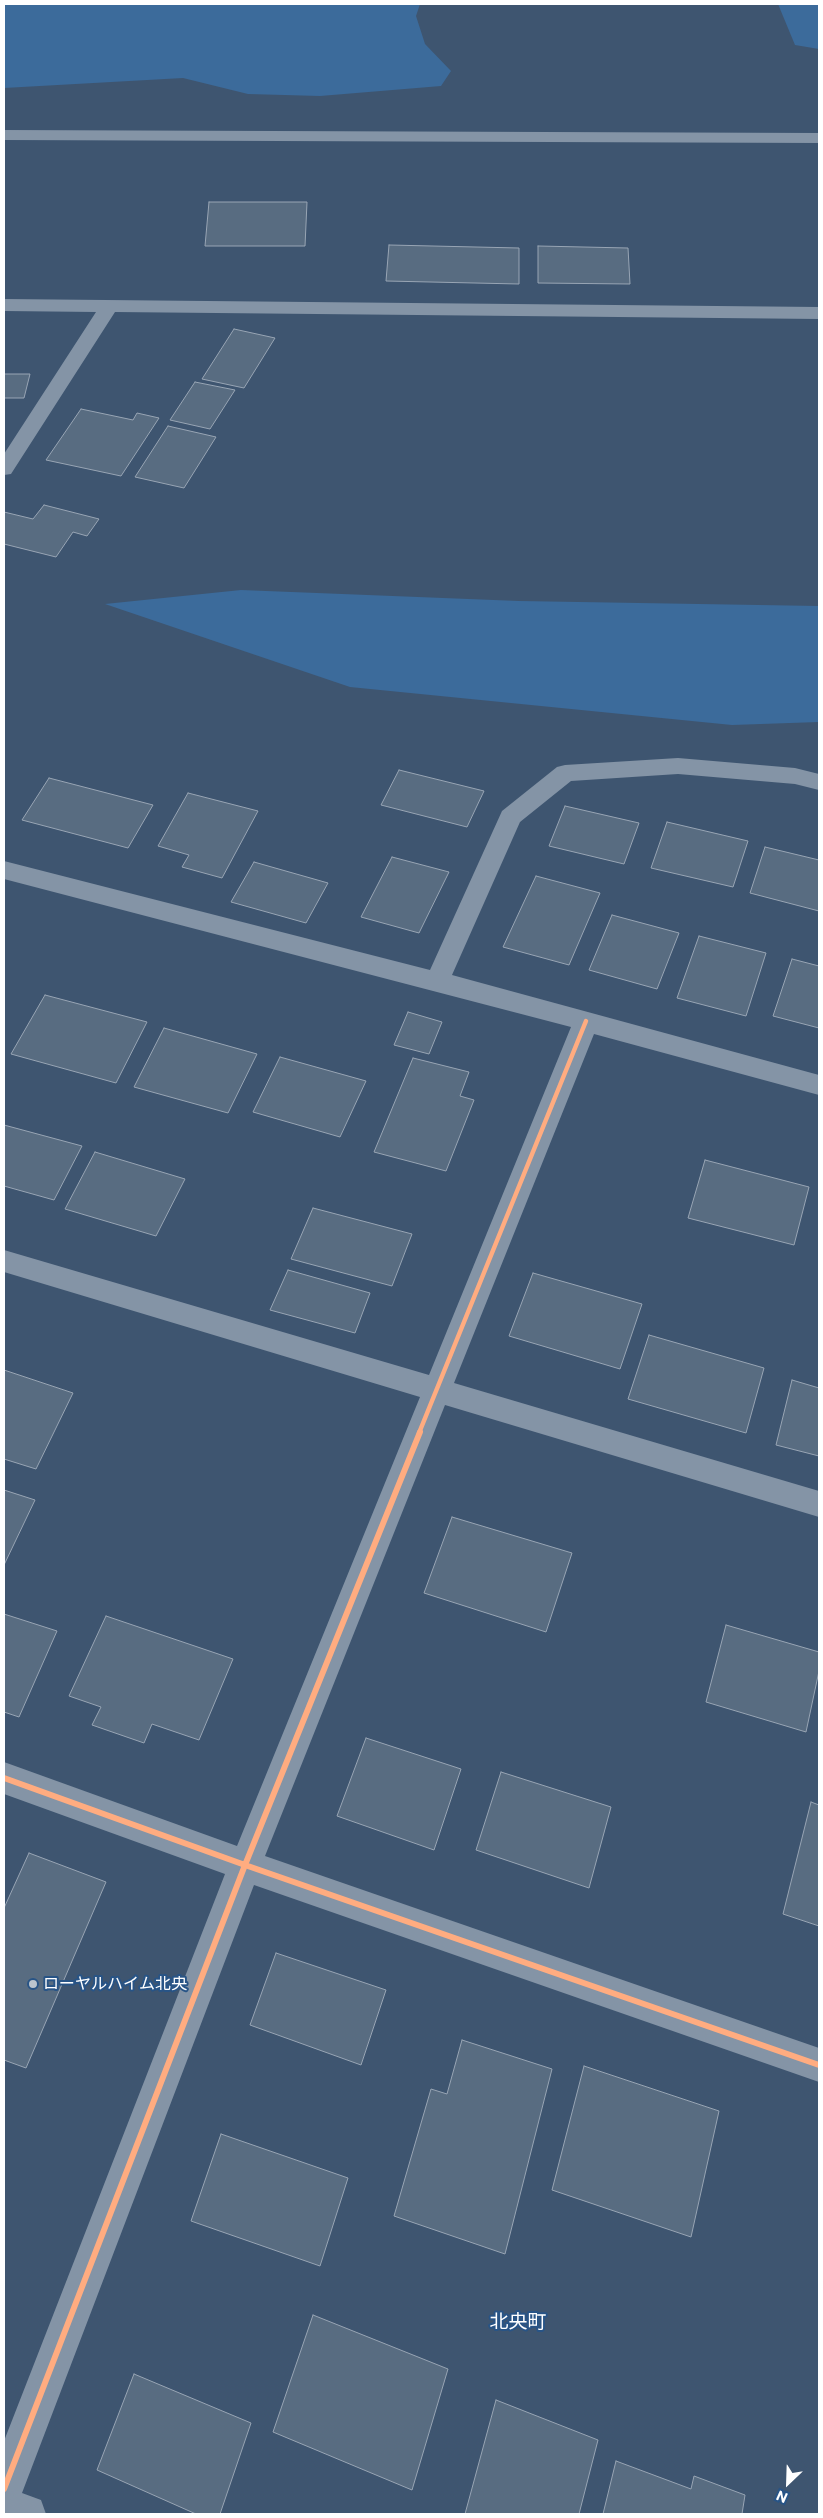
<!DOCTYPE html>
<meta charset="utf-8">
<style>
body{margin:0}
#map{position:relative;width:823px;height:2518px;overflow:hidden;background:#3e5570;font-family:Commissioner,sans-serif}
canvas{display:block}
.frame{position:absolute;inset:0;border:5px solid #fff;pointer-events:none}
.north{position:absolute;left:763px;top:2458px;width:50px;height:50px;-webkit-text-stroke:4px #285486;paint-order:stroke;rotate:204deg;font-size:14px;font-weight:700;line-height:20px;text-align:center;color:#fff}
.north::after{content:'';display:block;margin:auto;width:18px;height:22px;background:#fff;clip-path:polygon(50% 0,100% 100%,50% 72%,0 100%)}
</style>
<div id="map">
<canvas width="823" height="2518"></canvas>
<div class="frame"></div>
<div class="north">N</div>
</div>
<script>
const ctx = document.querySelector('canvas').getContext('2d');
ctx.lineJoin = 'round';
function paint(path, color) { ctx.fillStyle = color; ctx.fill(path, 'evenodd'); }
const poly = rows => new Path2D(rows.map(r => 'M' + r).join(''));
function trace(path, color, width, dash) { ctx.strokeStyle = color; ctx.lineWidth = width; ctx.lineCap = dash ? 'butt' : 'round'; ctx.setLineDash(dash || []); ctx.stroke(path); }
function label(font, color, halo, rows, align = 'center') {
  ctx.font = font + ' Commissioner,"Noto Sans JP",sans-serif'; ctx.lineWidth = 4; ctx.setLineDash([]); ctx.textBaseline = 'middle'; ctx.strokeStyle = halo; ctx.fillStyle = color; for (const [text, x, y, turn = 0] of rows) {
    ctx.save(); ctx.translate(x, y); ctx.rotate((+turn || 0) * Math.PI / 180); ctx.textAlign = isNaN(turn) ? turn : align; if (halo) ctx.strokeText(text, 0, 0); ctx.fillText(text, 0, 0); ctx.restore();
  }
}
paint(poly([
 [4,4,420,4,416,16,425,44,451,71,441,86,320,96,248,94,183,78,4,88],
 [778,4,819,4,819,49,795,45],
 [241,590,519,601,819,606,819,722,732,725,350,687,105,604]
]), '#3c6b9b');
const building = poly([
 [209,202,307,202,305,246,205,246,209,202],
 [389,245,519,248,519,284,386,281,389,245],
 [538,246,628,248,630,284,538,283,538,246],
 [234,329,275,338,244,388,202,379,234,329],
 [4,374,30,374,24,398,4,398,4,374],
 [195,382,235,390,210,429,170,420,195,382],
 [81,409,133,420,137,413,159,418,121,476,46,460,81,409],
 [168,426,216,437,184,488,135,477,168,426],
 [44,505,99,519,87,536,73,532,56,557,4,544,4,512,33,519,44,505],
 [399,770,484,791,467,827,381,805,399,770],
 [49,778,153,805,128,848,22,820,49,778],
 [188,793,258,811,222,878,182,867,189,855,158,846,188,793],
 [565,806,639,823,624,864,549,846,565,806],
 [667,822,748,841,733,887,651,868,667,822],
 [765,847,819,860,819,911,750,893,765,847],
 [392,857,449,872,419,933,361,917,392,857],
 [254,862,328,883,306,923,231,902,254,862],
 [536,876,600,893,569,965,503,947,536,876],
 [612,915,679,933,657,989,589,970,612,915],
 [699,936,766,953,746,1016,677,998,699,936],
 [792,959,819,966,819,1028,773,1016,792,959],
 [45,995,147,1022,116,1083,11,1054,45,995],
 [408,1012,442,1022,429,1054,394,1045,408,1012],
 [164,1028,257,1054,228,1113,134,1087,164,1028],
 [280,1057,366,1081,340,1137,253,1112,280,1057],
 [413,1058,469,1072,460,1096,474,1100,446,1171,374,1152,413,1058],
 [4,1125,82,1146,54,1200,4,1186,4,1125],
 [95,1152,185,1179,156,1236,65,1209,95,1152],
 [705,1160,809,1187,794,1245,688,1218,705,1160],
 [313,1208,412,1234,392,1286,291,1259,313,1208],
 [288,1270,370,1293,355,1333,270,1310,288,1270],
 [533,1273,642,1304,620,1369,509,1336,533,1273],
 [649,1335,764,1368,746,1433,628,1399,649,1335],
 [4,1370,73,1393,36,1469,4,1459,4,1370],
 [792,1380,819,1388,819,1456,776,1445,792,1380],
 [4,1490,35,1500,4,1565,4,1490],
 [452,1517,572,1553,546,1632,424,1593,452,1517],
 [4,1614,57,1631,19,1717,4,1712,4,1614],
 [106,1616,233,1659,199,1740,152,1724,144,1743,92,1725,101,1707,69,1696,106,1616],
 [726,1625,819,1652,819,1671,806,1732,706,1702,726,1625],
 [366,1738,461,1769,434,1850,337,1816,366,1738],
 [501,1772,611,1807,589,1888,476,1850,501,1772],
 [811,1802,819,1805,819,1926,783,1914,811,1802],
 [29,1853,106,1882,26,2068,4,2060,4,1908,29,1853],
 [276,1953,386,1990,361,2065,250,2025,276,1953],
 [462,2040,552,2069,505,2254,394,2216,431,2089,447,2094,462,2040],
 [584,2066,719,2111,691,2237,552,2190,584,2066],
 [221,2134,348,2178,320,2266,191,2221,221,2134],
 [313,2315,448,2369,412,2490,273,2432,313,2315],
 [134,2374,251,2423,220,2514,196,2514,97,2470,134,2374],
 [496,2400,598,2440,579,2514,465,2514,496,2400],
 [616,2461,691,2489,694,2476,745,2495,742,2514,603,2514,616,2461]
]);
paint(building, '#586c81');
trace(building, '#98a5b4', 1);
paint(poly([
 [4,130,819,133,819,143,4,140,4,130]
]), '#8494a6');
paint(poly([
 [4,299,819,307,819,319,115,312,11,474,4,475,4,454,96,312,4,311,4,299],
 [678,758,795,768,819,774,819,790,795,784,678,774,571,781,520,822,452,975,819,1075,819,1095,594,1034,454,1383,819,1491,819,1517,445,1405,265,1856,819,2048,819,2082,254,1885,22,2493,41,2500,46,2514,4,2514,4,2441,225,1874,4,1794,4,1762,237,1846,420,1397,4,1272,4,1250,429,1375,571,1027,4,879,4,861,430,970,502,811,557,767,565,765,678,758]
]), '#8494a6');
trace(poly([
 [419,1433,586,1021]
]), '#ffac80', 4.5);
trace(poly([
 [4,1778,245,1865,819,2065],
 [4,2489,245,1865,420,1432]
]), '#ffac80', 6);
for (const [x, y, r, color] of [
 [33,1984,5,"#bbc4cd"]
]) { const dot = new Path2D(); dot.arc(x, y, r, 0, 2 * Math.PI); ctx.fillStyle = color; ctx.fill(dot); trace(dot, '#285486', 2); }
label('16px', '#fff', '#285486', [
 ["ローヤルハイム北央",43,1984]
], 'left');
label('19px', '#fff', '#285486', [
 ["北央町",518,2322]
]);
</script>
